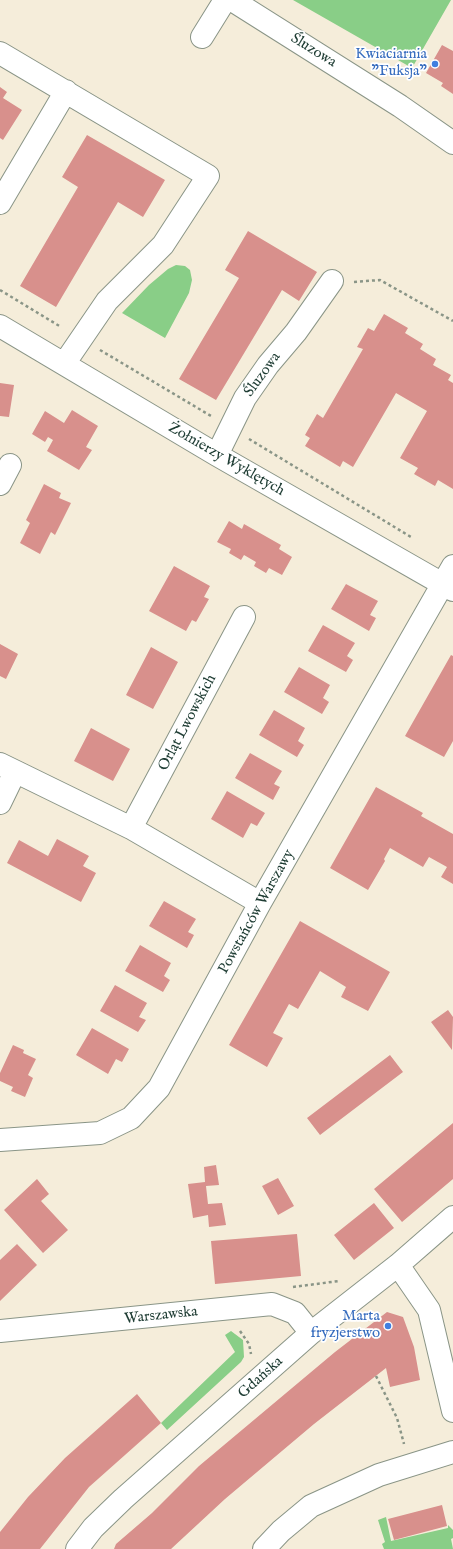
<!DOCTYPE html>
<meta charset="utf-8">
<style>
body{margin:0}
canvas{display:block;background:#f5edda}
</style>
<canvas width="453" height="1549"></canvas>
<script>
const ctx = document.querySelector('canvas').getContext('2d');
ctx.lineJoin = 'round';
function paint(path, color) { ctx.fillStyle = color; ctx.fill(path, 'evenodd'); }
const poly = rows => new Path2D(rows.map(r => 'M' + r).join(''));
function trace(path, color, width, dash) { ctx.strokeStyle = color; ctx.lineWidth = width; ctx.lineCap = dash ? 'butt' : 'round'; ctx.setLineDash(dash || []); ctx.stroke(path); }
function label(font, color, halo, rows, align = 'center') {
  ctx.font = font + ' "IM FELL English",serif'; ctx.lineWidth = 3.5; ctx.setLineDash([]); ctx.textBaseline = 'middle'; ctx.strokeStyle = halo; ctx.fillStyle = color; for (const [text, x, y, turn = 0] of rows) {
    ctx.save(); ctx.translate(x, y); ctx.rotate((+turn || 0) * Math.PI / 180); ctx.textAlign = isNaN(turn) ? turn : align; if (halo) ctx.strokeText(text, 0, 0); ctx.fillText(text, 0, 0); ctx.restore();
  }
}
paint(poly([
 [293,0,451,0,412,68],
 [176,265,185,266,190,270,192,280,189,293,165,338,122,313,149,285,168,269],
 [231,1331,243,1340,244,1357,241,1362,167,1430,161,1423,235,1352,225,1335],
 [386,1517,391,1541,448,1528,448,1525,453,1530,453,1538,451,1539,453,1549,384,1549,382,1544,385,1542,378,1520]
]), '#89ce87');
paint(poly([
 [442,45,453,51,453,94,441,86,443,83,426,73],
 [0,87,7,92,3,98,22,110,3,140,0,138],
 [87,135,165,180,143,217,118,202,56,307,20,286,78,187,62,177],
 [248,231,317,272,299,301,282,290,216,400,179,379,239,278,225,270],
 [384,314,408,328,405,333,423,344,420,349,436,359,433,365,451,375,448,380,453,383,453,489,438,480,435,486,414,474,418,468,400,458,427,411,396,393,353,467,343,461,340,467,305,446,310,438,305,435,317,414,323,418,363,349,357,347,368,328,374,331],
 [0,383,14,385,9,417,0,416],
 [72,410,98,426,86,447,92,450,79,470,47,451,53,440,48,437,45,442,32,434,45,411,64,423],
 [44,484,61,493,59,498,71,503,55,535,51,532,40,554,20,543,30,523,26,520],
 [229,521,242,529,244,524,281,545,279,549,292,557,282,575,269,568,266,573,254,566,256,562,244,555,241,560,229,553,231,549,217,542],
 [174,566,210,586,204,597,209,599,196,622,192,620,186,631,149,611],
 [346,584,378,601,370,615,376,618,369,631,331,609],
 [323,625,355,643,347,656,353,660,346,672,308,651],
 [0,644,18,654,6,679,0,676],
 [151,647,178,662,153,709,126,695],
 [451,655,453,656,453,741,444,757,405,736],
 [299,667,330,685,323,698,329,702,322,714,284,692],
 [274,710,305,728,298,741,304,745,297,757,259,735],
 [91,728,130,749,113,781,74,761],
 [250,753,282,771,274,784,280,787,273,800,235,778],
 [376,787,423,813,421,816,453,834,453,884,441,877,447,867,429,857,423,867,390,848,384,859,385,861,368,890,330,868],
 [227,791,265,813,257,826,251,823,243,838,211,819],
 [57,839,89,856,83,866,96,873,81,902,7,863,19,840,48,856],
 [164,901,196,919,188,932,194,935,187,948,149,926],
 [300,921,390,972,368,1011,341,997,346,987,320,971,298,1009,289,1004,273,1033,283,1038,267,1067,229,1045],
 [140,945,171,963,164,976,170,980,163,992,125,971],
 [115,985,147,1003,139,1017,146,1020,138,1032,100,1011],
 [448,1010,453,1017,452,1050,431,1022],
 [92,1028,129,1049,122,1062,116,1059,108,1074,76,1055],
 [13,1045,24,1050,23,1053,36,1059,28,1075,33,1078,25,1097,11,1091,13,1087,0,1081,0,1073],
 [390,1055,403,1072,320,1135,307,1118],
 [453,1123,453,1179,402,1222,374,1189],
 [216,1165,219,1185,206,1186,208,1204,222,1203,226,1225,209,1227,208,1215,193,1218,188,1184,205,1182,204,1167],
 [278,1178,294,1206,278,1215,262,1186],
 [37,1179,49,1194,41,1201,68,1230,43,1253,4,1210],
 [374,1203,394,1228,354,1260,334,1235],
 [297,1234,301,1276,215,1284,211,1241],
 [17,1244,37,1265,0,1301,0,1260],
 [387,1312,403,1317,414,1347,420,1380,390,1387,386,1368,314,1424,225,1499,171,1549,114,1549,116,1544,152,1513,199,1466,335,1352],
 [137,1394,161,1423,89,1487,40,1549,0,1549,0,1532,28,1497,65,1458],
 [442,1505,447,1526,394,1540,388,1519]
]), '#d8908c');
const minor = poly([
 [232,0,400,106,453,143],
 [202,37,225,0],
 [0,53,208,176,163,245,107,301,64,364],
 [0,203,66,91],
 [0,326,217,455,453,590],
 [217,455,245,398,268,365,296,332,332,281],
 [0,484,10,465],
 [0,764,131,828,260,903],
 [0,803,15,772],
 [131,828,244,617],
 [0,1140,100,1133,131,1118,159,1088,260,903,453,566],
 [398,1265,429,1310,453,1411],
 [0,1331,272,1304,295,1313,311,1333],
 [77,1549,93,1528,123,1499,311,1333,398,1265,453,1217],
 [264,1549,281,1531,311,1506,379,1475,453,1452]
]);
trace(minor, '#8a9587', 24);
trace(poly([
 [354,282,380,280,453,321],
 [0,290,61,327],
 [100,350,211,416],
 [249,439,411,537],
 [293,1287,339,1281],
 [240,1331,249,1344,251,1354],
 [376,1376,397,1418,404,1444]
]), '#8a9587', 2.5, [3, 3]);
trace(minor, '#fff', 22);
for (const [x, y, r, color] of [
 [435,64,4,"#3f7fe0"],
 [388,1326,4,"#3f7fe0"]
]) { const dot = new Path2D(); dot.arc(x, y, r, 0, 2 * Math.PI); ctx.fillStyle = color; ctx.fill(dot); trace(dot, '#fff', 1.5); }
label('15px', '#1f3d34', '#fff', [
 ["Śluzowa",313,51,32],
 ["Śluzowa",263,375,-54],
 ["Żołnierzy Wyklętych",226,460,30],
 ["Orląt Lwowskich",188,723,-62],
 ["Powstańców Warszawy",257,912,-61],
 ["Warszawska",161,1316,-6],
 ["Gdańska",261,1378,-42]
]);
label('15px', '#366cbe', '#fff', [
 ["Kwiaciarnia",427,55],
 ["\"Fuksja\"",427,72],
 ["Marta",380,1317],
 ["fryzjerstwo",380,1334]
], 'right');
</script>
